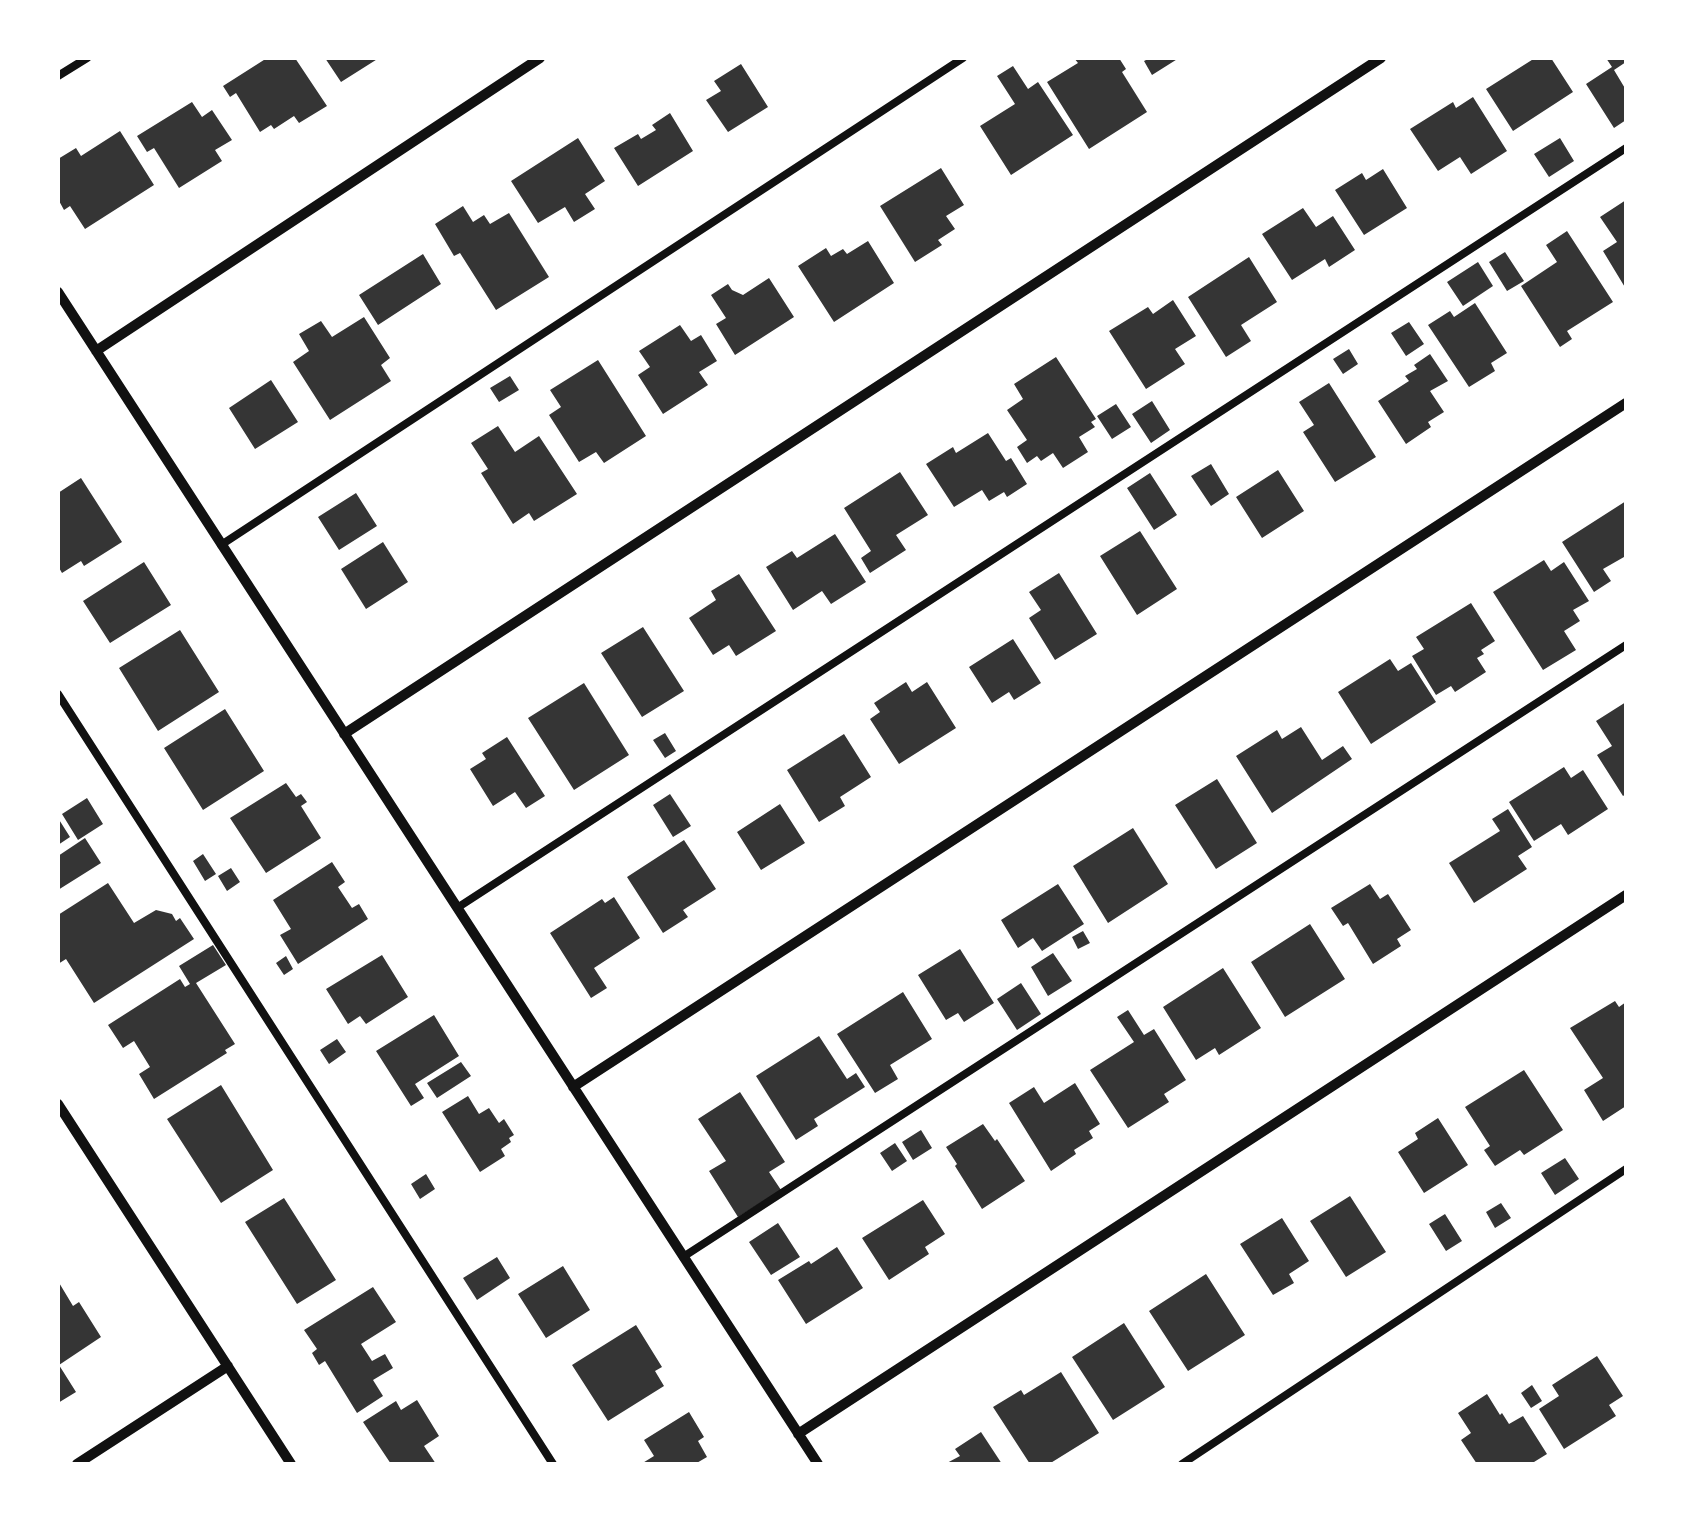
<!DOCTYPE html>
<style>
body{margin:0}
#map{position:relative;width:1684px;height:1522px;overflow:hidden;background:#fff;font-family:"Noto Sans",sans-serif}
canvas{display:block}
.frame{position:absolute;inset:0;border:60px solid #fff;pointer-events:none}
</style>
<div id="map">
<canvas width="1684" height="1522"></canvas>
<div class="frame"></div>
</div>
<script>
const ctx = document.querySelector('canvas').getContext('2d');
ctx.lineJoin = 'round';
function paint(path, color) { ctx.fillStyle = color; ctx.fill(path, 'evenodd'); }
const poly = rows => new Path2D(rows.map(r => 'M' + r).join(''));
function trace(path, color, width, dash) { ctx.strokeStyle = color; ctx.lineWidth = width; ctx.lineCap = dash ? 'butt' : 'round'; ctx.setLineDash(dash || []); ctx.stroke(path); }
paint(poly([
 [267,58,295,58,327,106,299,123,294,116,274,129,271,125,260,132,236,93,230,97,223,86],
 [325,58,379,58,341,82],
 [1074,58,1119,58,1126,69,1122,72,1147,112,1089,149,1047,82,1078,63],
 [1150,58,1179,58,1152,75,1144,61],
 [1535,58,1551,58,1573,92,1513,131,1486,89],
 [1606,58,1626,58,1626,62,1614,70,1626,90,1626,120,1614,128,1586,84,1612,67],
 [741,64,768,107,728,132,706,100,721,91,714,81],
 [1013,66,1028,89,1038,82,1073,135,1011,175,980,126,1015,104,997,76],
 [1473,97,1507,151,1471,174,1460,157,1438,171,1410,129,1453,102,1456,108],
 [192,102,202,117,212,110,232,140,215,150,222,161,179,188,154,148,147,152,137,136],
 [670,113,693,151,638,186,614,148,638,134,641,139,656,130,652,125],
 [120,131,154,185,85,229,70,206,64,210,58,199,58,159,76,148,81,156],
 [578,138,605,181,585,194,595,209,574,222,565,207,538,223,511,181],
 [1560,138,1574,161,1549,177,1534,154],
 [941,168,964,205,946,216,955,229,938,240,942,245,915,262,880,206],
 [1383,169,1407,208,1364,235,1335,190,1362,173,1366,180],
 [1626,200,1626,289,1603,251,1617,242,1600,217],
 [463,206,473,222,484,215,490,224,509,213,549,277,496,310,460,253,454,256,435,224],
 [1303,208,1316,227,1333,216,1355,250,1329,267,1325,259,1292,280,1262,234],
 [1567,231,1613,302,1567,331,1572,339,1560,347,1521,286,1557,262,1546,245],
 [868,241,894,283,834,322,798,266,826,248,831,256,843,249,847,254],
 [1505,252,1524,281,1507,291,1489,262],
 [423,254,441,284,378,325,359,295],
 [1249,257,1277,302,1241,325,1251,341,1226,357,1188,297],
 [1478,262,1493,286,1463,306,1447,282],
 [769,278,794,317,735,355,716,324,726,318,711,295,728,284,732,290,743,295],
 [1173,300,1196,336,1175,349,1185,364,1146,389,1109,331,1148,307,1153,314],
 [1475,303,1507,353,1491,363,1495,371,1469,387,1428,325,1450,311,1454,317],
 [364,317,390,358,381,365,391,381,330,420,293,362,309,351,299,334,321,321,332,337],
 [1409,322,1424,344,1406,356,1391,333],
 [680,325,691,341,701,335,717,361,699,372,708,385,663,414,638,375,650,367,639,351],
 [1349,349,1358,364,1343,374,1333,359],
 [1430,354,1448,381,1430,391,1444,412,1428,422,1431,427,1406,444,1378,401,1409,381,1405,376,1417,369,1414,365],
 [1056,357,1096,419,1091,422,1095,427,1079,437,1088,452,1063,468,1053,453,1041,461,1037,456,1027,463,1017,447,1027,440,1007,410,1023,399,1014,384],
 [598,360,646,436,604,463,596,452,579,462,549,415,561,407,550,390],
 [510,376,519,390,499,402,490,388],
 [271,380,298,422,255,449,229,408],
 [1329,383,1376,457,1335,482,1303,432,1314,425,1299,402],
 [1152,401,1170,430,1151,443,1132,414],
 [1116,404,1131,427,1112,439,1097,416],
 [498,426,515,452,539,436,577,494,534,521,529,513,513,524,481,473,488,469,471,443],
 [988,433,1006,461,1011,458,1027,484,1007,497,1004,492,989,501,982,490,954,507,926,464,953,447,956,453],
 [1211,464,1229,494,1211,506,1191,476],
 [1278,470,1304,511,1262,538,1236,497],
 [900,472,928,515,896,535,906,550,870,573,861,558,871,551,844,508],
 [1150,473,1177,515,1154,530,1127,488],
 [81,478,122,542,84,566,81,561,62,573,58,566,58,493],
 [356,493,377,526,339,550,318,517],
 [1626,501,1626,561,1624,557,1603,569,1611,581,1594,592,1562,542],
 [1140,531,1177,589,1137,615,1100,556],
 [835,534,866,582,831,604,822,591,793,610,766,567,792,551,797,558],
 [383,542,408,582,366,609,341,569],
 [1544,560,1551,571,1564,562,1589,601,1573,610,1580,621,1564,631,1576,650,1543,670,1493,592],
 [144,562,171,605,110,643,83,601],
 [1059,573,1097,634,1055,660,1029,618,1041,610,1029,592],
 [739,574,776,631,736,656,729,645,713,655,689,618,716,600,711,591],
 [1471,603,1495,641,1481,650,1484,654,1477,658,1486,672,1455,692,1451,686,1436,695,1412,656,1424,649,1416,637],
 [643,627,684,691,642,717,601,653],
 [180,630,219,692,158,731,119,668],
 [1013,639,1041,683,1014,700,1009,692,992,703,969,667],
 [1390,659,1398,671,1411,663,1436,702,1371,744,1338,692],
 [906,682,912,692,927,682,956,728,899,764,870,719,880,712,874,703],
 [584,683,629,755,574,790,528,718],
 [1626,702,1626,794,1623,796,1597,755,1612,746,1596,721],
 [225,709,264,771,203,810,164,748],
 [1301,727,1322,760,1343,746,1352,759,1272,813,1236,756,1277,730,1282,739],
 [665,733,676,751,665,758,653,740],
 [844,734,871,777,840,797,845,806,819,822,787,770],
 [507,737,545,796,526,808,515,792,493,806,470,769,486,759,482,753],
 [1564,767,1571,778,1583,770,1608,809,1568,835,1561,824,1534,841,1509,802],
 [1217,779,1257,843,1216,869,1175,805],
 [286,783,296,797,301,794,307,802,301,806,321,838,266,873,230,818],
 [670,794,691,826,673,837,653,805],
 [87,798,103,824,78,840,62,814],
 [780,804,805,843,761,870,737,832],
 [1508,809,1532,847,1518,856,1527,869,1474,903,1449,863,1500,831,1492,819],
 [58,818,70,837,58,845],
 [1133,828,1168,884,1108,923,1073,866],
 [85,838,101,863,58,890,58,856],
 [684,840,716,889,683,910,688,917,663,933,627,877],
 [203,854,216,874,205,881,193,861],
 [332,862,345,882,338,887,352,908,359,904,368,919,298,964,280,935,291,929,273,900],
 [231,868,240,882,227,891,218,876],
 [108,883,134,923,156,910,172,914,176,921,180,918,194,939,94,1003,66,959,58,964,58,915],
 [1058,884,1084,924,1042,951,1033,938,1018,948,1001,920],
 [1370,884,1380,899,1388,894,1411,930,1397,939,1401,946,1373,964,1348,923,1343,926,1331,908],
 [614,897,640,938,594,968,607,988,591,998,550,933,602,899,605,903],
 [1310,924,1345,979,1285,1017,1251,962],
 [1083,931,1090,943,1078,949,1072,937],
 [213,945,226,965,196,983,235,1044,225,1050,227,1053,154,1099,139,1074,150,1067,134,1041,123,1048,108,1025,180,979,185,987,190,984,179,966],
 [960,949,994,1003,964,1022,958,1013,946,1020,918,975],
 [1053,953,1072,981,1048,996,1031,967],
 [382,955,408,997,366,1024,360,1016,348,1024,326,989],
 [286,956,293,969,284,975,276,963],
 [1223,968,1261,1028,1219,1055,1215,1048,1196,1060,1163,1007],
 [1021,983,1041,1014,1017,1030,997,999],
 [903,992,932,1039,890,1065,898,1079,875,1093,837,1034],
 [1615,1001,1619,1007,1626,1002,1626,1106,1603,1121,1584,1090,1603,1078,1570,1028],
 [1128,1010,1144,1035,1154,1029,1186,1080,1164,1094,1169,1102,1128,1128,1090,1070,1134,1042,1117,1017],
 [434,1015,459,1056,415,1084,424,1098,411,1106,376,1051],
 [819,1036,847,1079,856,1073,865,1087,814,1119,818,1126,796,1140,756,1076],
 [337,1039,346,1052,329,1064,320,1050],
 [461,1062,471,1076,437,1098,427,1083],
 [1524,1070,1563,1130,1524,1155,1520,1150,1495,1166,1484,1150,1490,1146,1465,1107],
 [1075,1083,1100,1124,1089,1131,1093,1138,1074,1150,1076,1154,1051,1171,1009,1103,1034,1087,1044,1103],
 [221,1085,273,1170,221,1203,167,1119],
 [740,1092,785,1162,769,1172,781,1190,738,1217,709,1171,726,1161,698,1119],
 [468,1096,479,1114,489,1108,499,1123,504,1119,514,1135,509,1138,511,1142,501,1149,505,1156,480,1172,442,1112],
 [1438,1118,1468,1165,1424,1193,1398,1152,1418,1139,1415,1133],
 [983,1124,995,1141,997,1139,1025,1181,982,1209,955,1166,957,1164,946,1147],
 [921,1130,932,1148,913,1160,902,1142],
 [895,1143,907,1161,892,1171,880,1153],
 [1565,1158,1579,1179,1555,1195,1541,1173],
 [426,1174,435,1189,420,1199,411,1184],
 [1350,1196,1386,1252,1346,1277,1310,1221],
 [284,1198,336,1280,297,1304,245,1222],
 [923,1200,945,1234,925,1247,929,1254,889,1280,862,1238],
 [1501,1203,1511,1218,1495,1228,1486,1212],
 [1445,1214,1462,1241,1446,1251,1429,1224],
 [1282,1218,1309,1261,1289,1274,1294,1283,1273,1295,1240,1244],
 [778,1223,800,1257,771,1275,749,1242],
 [837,1247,863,1288,806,1324,778,1280,809,1261,811,1264],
 [497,1257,510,1278,477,1300,463,1278],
 [563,1266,590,1310,546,1338,518,1294],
 [1206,1274,1245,1335,1188,1371,1149,1311],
 [58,1281,73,1306,79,1302,101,1337,59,1365,76,1392,58,1403],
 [373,1287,396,1322,361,1344,372,1361,385,1354,393,1368,373,1380,383,1396,357,1413,325,1361,319,1365,312,1353,317,1349,304,1330],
 [1124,1323,1165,1387,1113,1420,1072,1357],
 [636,1325,662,1367,655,1371,664,1386,608,1421,572,1365],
 [1597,1356,1623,1396,1609,1405,1616,1416,1564,1449,1539,1409,1559,1396,1552,1385],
 [1061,1372,1099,1433,1049,1464,1030,1464,993,1407,1021,1390,1024,1395],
 [1532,1385,1542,1401,1531,1408,1521,1393],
 [1487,1394,1500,1415,1502,1413,1509,1424,1523,1416,1547,1454,1534,1462,1535,1464,1477,1464,1461,1440,1471,1433,1458,1413],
 [417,1400,439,1436,424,1446,436,1464,391,1464,363,1422,396,1401,401,1410],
 [689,1412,704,1437,698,1441,707,1457,695,1464,641,1464,654,1456,644,1440],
 [981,1432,1002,1464,945,1464,960,1456,955,1449]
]), '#353535');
trace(poly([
 [58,76,87,58],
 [221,545,963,58],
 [58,694,553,1464],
 [457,908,1626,148],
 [683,1257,1626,645],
 [1182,1464,1626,1169]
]), '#111', 8);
trace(poly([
 [58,292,818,1464],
 [96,351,540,58],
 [344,734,1381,58],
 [573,1087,1626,403],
 [58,1104,291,1464],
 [798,1434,1626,895],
 [77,1464,228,1366]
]), '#111', 10);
</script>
